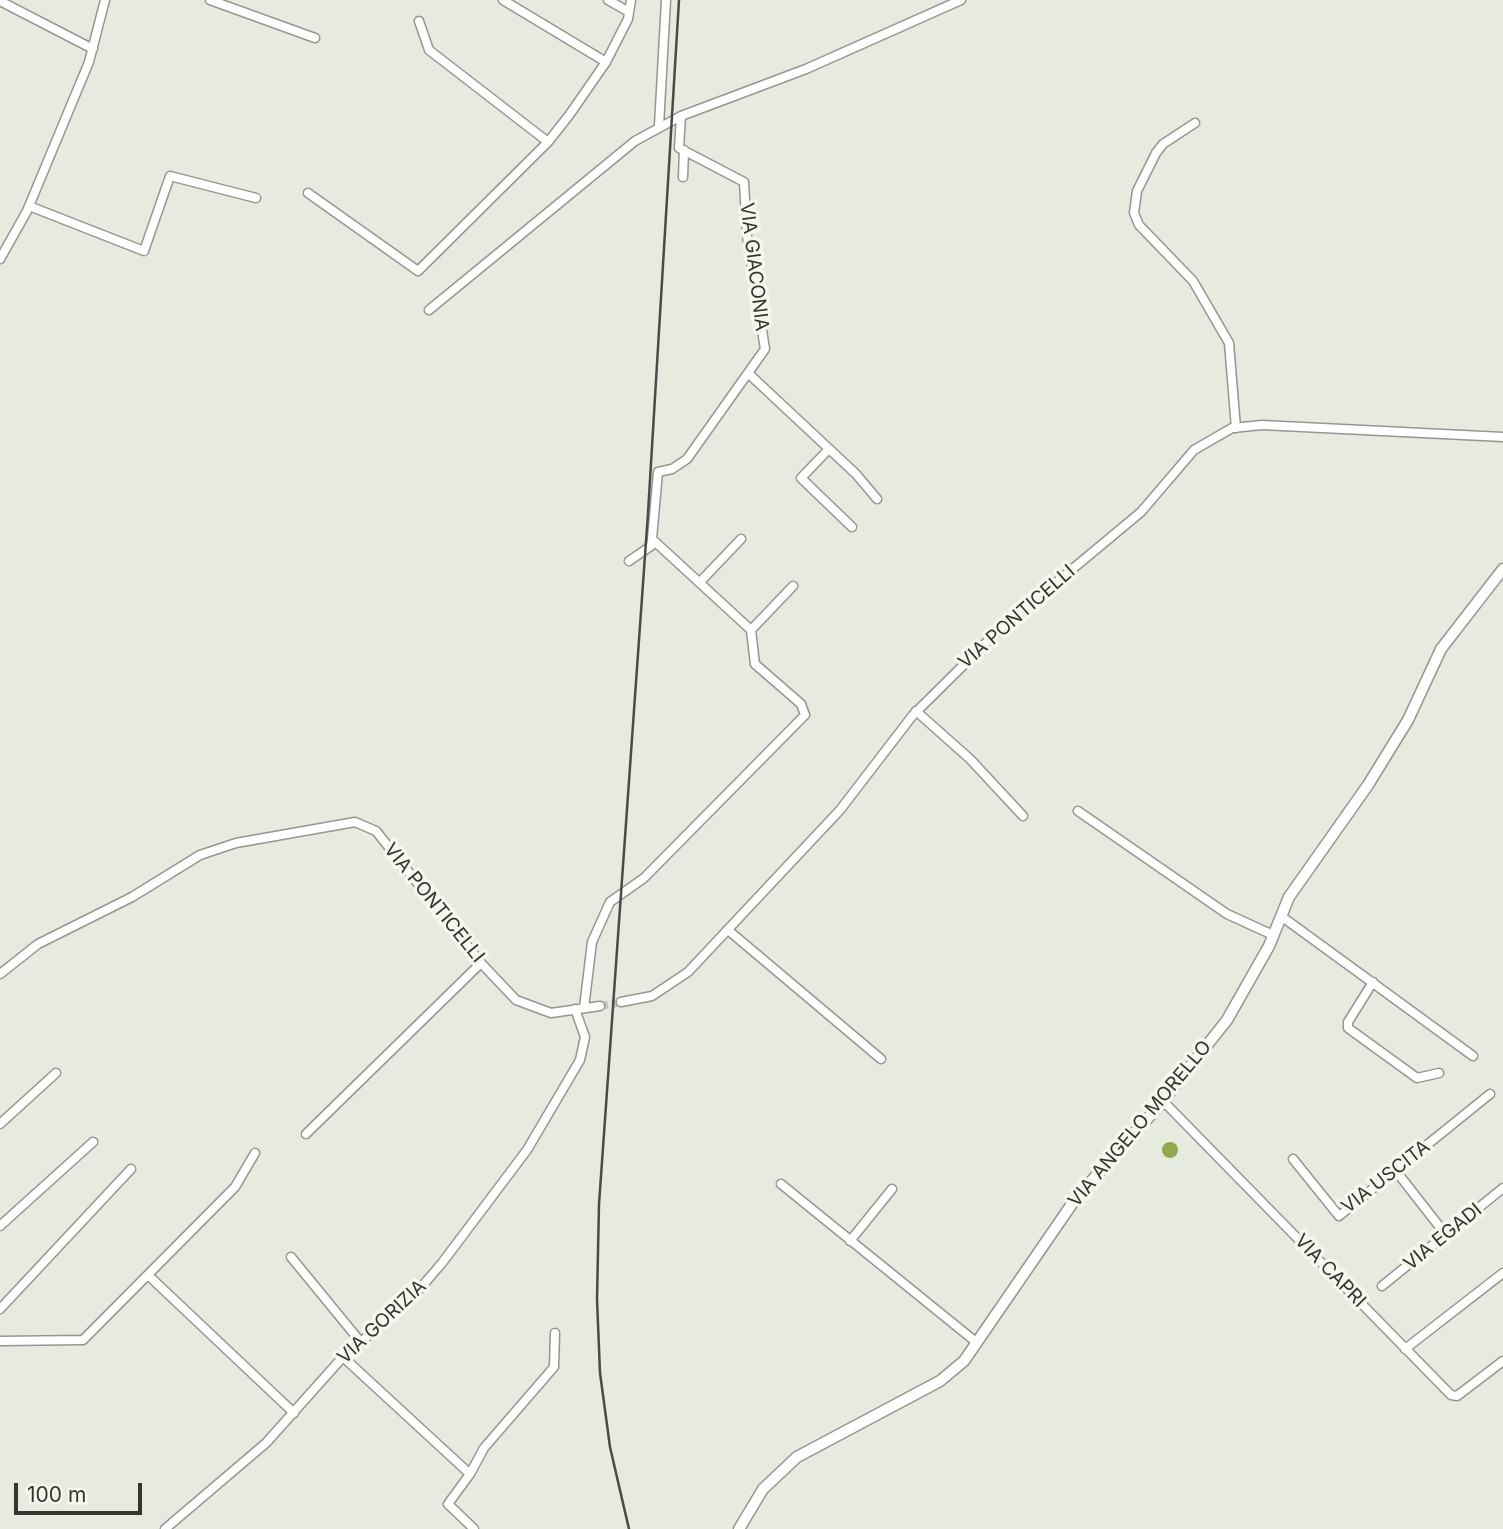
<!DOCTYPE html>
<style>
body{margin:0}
#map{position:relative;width:1503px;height:1529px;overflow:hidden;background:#e6eadf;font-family:Inter,sans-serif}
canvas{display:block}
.scale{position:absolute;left:14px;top:1483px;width:128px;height:32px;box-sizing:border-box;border:4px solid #343531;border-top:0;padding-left:9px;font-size:21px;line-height:24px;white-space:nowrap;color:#343531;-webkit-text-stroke:5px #f4f7ec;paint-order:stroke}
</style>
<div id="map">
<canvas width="1503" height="1529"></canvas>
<div class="scale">100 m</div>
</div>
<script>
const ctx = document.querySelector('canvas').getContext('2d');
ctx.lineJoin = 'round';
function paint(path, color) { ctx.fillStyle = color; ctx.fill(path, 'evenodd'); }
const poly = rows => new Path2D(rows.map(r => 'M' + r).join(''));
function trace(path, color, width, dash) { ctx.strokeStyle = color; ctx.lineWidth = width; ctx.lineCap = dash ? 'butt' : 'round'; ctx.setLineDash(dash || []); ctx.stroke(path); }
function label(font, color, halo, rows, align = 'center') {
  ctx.font = font + ' Inter,sans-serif'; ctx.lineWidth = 7; ctx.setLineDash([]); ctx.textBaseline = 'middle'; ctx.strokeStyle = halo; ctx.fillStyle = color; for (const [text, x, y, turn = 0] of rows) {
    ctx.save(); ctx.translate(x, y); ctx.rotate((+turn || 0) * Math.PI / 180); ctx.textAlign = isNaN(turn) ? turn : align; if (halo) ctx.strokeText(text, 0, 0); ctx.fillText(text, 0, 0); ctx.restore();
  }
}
paint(poly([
 '1162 1150a8 8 0 1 1 16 0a8 8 0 1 1-16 0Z'
]), '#92a84b');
trace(poly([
 [600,1006,621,1002]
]), '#c2c6bc', 8, [8, 4]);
const minor = poly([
 [210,0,315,38],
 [503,0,606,62],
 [608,0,629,12],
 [0,1,93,49],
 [419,21,429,50,548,142],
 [1195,123,1163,144,1156,153,1137,191,1134,213,1139,225,1193,281,1229,343,1236,428],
 [659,126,666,0],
 [683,177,684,150],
 [308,193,418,271,548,142,570,114,606,62,628,19,631,0],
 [29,206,144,251,170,176,256,198],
 [0,259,27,211,89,62,105,0],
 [429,310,635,141,681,116],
 [749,374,856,474,877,499],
 [829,449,801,478,852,527],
 [629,561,651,546,652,539],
 [700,582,741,539],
 [751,630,652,539,658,472,672,469,687,459,765,349,747,236,744,182,679,148,681,116,806,69,961,0],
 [751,630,793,586],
 [916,711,970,759,1023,816],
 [1078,811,1227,914,1273,935],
 [1281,916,1473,1056],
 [728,930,881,1059],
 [0,974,38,944,132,897,200,855,236,843,355,822,376,831,481,963,516,1000,551,1013,600,1006],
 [1373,982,1348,1022,1348,1028,1417,1078,1439,1073],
 [621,1002,652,996,688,972,840,810,913,715,998,631,1141,512,1194,450,1232,428,1262,425,1503,437],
 [584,1008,592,942,610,902,644,878,805,715,801,704,755,664,751,630],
 [1163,1101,1451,1395,1457,1396,1503,1361],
 [0,1124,56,1073],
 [306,1134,481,963],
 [1293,1159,1339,1216,1490,1094],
 [1396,1171,1446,1235],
 [781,1184,976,1342],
 [0,1226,93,1142],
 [850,1241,892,1189],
 [291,1257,359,1340],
 [149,1276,294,1413],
 [1382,1286,1503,1188],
 [0,1309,131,1169],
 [0,1341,83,1340,235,1187,255,1153],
 [1405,1349,1503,1273],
 [343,1357,470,1474,448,1504,474,1529],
 [470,1474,484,1448,554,1367,555,1333],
 [165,1529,266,1443,342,1358,411,1299,442,1263,527,1150,580,1060,585,1037,575,1009]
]);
const tertiary = poly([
 [739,1529,763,1489,797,1457,940,1381,964,1361,1076,1198,1158,1107,1227,1020,1269,946,1289,897,1368,785,1408,720,1441,649,1503,569]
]);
trace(minor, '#94978d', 11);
trace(tertiary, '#94978d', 13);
trace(minor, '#fff', 8);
trace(tertiary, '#fff', 10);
trace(poly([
 [629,1529,610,1447,600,1373,597,1299,599,1204,648,513,679,0]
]), '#494b46', 2.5);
label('19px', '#343531', '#f4f7ec', [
 ["VIA GIACONIA",754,267,83],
 ["VIA PONTICELLI",1017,617,-41],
 ["VIA PONTICELLI",434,903,51],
 ["VIA ANGELO MORELLO",1140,1124,-50],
 ["VIA USCITA",1386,1177,-38],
 ["VIA EGADI",1443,1237,-39],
 ["VIA CAPRI",1330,1271,46],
 ["VIA GORIZIA",382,1322,-43]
]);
</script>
